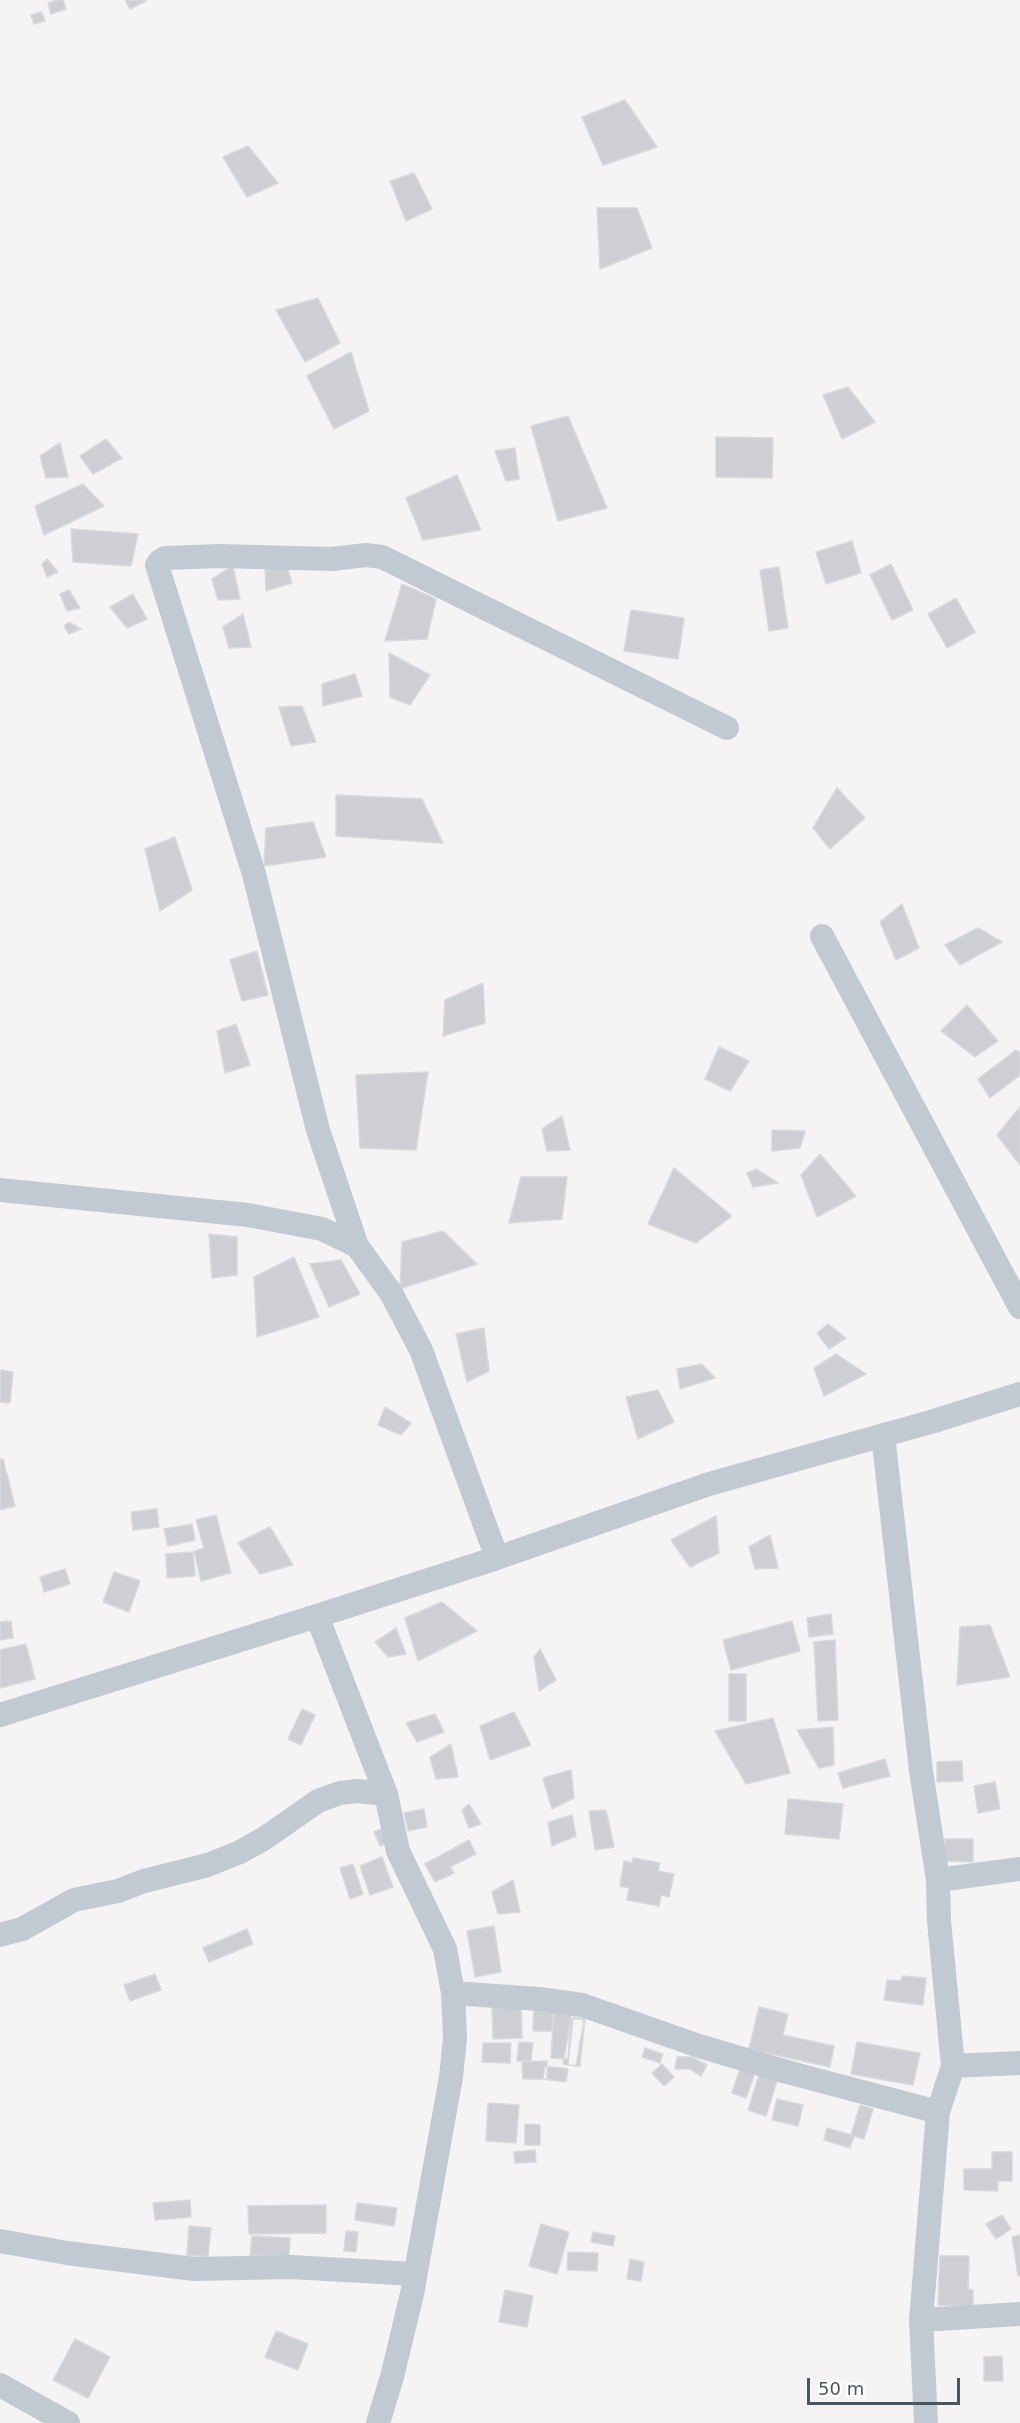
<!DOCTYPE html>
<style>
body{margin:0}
#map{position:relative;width:1020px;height:2423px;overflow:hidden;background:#f5f3f3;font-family:"DejaVu Sans",sans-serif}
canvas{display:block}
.scale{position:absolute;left:807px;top:2378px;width:153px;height:27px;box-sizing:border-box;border:3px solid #4a5661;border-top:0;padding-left:8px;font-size:18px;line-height:21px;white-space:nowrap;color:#4a5661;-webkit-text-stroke:4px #fff;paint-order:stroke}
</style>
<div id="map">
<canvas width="1020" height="2423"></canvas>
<div class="scale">50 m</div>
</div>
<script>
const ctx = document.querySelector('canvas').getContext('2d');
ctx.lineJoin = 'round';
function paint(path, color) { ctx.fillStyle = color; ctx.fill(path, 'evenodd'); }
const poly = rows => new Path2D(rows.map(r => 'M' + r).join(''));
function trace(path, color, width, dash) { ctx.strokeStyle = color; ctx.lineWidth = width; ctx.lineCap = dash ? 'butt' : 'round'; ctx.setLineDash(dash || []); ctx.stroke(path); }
const building = poly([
 [57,0,63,0,66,9,51,14,48,3,57,0],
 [125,0,146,0,146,1,130,9,125,0],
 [42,12,45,21,34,24,31,15,42,12],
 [625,100,657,147,603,165,582,117,625,100],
 [248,146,278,183,247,197,223,157,248,146],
 [414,173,432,209,406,221,390,181,414,173],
 [597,208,637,208,652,248,600,269,597,208],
 [318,298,340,343,305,362,276,310,318,298],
 [351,352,369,411,334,429,307,376,351,352],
 [848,387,875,422,842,439,823,395,848,387],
 [568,416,607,508,558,521,531,426,568,416],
 [716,437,773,438,772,478,716,477,716,437],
 [106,439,122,458,93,474,80,456,106,439],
 [60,443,68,477,46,478,40,456,60,443],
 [515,448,519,479,506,481,495,451,515,448],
 [457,475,481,530,423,540,406,498,457,475],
 [83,484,104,506,44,535,35,506,83,484],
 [71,529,138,534,131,566,73,562,71,529],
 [852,541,861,573,826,584,816,552,852,541],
 [47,559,58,572,47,577,42,564,47,559],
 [891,564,913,610,892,620,870,575,891,564],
 [233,566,240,599,218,600,212,579,233,566],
 [287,566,292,583,266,591,265,567,287,566],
 [779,567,788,628,769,631,760,570,779,567],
 [402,584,436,599,427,639,385,641,402,584],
 [69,590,80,608,67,611,60,594,69,590],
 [133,594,147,619,127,628,110,607,133,594],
 [956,598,975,632,947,648,928,614,956,598],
 [631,610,684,618,678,659,624,651,631,610],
 [243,614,251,647,229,648,223,627,243,614],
 [69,622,81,629,69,634,64,626,69,622],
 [389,653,430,675,410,705,390,697,389,653],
 [355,674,362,696,323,706,322,684,355,674],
 [302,706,316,742,291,746,279,707,302,706],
 [837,788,865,818,830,849,813,828,837,788],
 [336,795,422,799,443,843,336,836,336,795],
 [313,822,326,857,264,866,266,828,313,822],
 [175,837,192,890,160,911,145,849,175,837],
 [902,904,919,948,896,960,880,922,902,904],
 [978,928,1002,942,960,965,945,945,978,928],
 [257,951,268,995,242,1001,230,960,257,951],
 [483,983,485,1023,443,1036,445,1000,483,983],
 [967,1005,998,1041,975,1057,941,1031,967,1005],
 [236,1024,250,1065,225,1073,217,1031,236,1024],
 [719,1047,749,1061,730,1091,705,1079,719,1047],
 [1016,1050,1020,1053,1020,1075,990,1098,978,1079,1016,1050],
 [428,1072,416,1150,360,1148,356,1075,428,1072],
 [1020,1107,1020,1165,997,1135,1020,1107],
 [562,1116,570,1150,547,1151,542,1129,562,1116],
 [772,1130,805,1131,800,1148,772,1151,772,1130],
 [820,1154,856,1196,817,1217,801,1175,820,1154],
 [674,1168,732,1216,696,1243,648,1224,674,1168],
 [756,1169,778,1183,753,1187,747,1173,756,1169],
 [521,1177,567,1177,562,1219,509,1223,521,1177],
 [443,1231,477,1264,400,1289,402,1242,443,1231],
 [209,1234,237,1237,237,1275,212,1278,209,1234],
 [294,1257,319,1317,257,1337,254,1277,294,1257],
 [341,1260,360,1294,329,1307,310,1264,341,1260],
 [828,1324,846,1338,829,1349,817,1333,828,1324],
 [484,1328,489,1371,467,1382,456,1334,484,1328],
 [836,1354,866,1374,824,1396,814,1368,836,1354],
 [702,1364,715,1378,680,1389,677,1369,702,1364],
 [0,1370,13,1372,10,1403,0,1402,0,1370],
 [658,1390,674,1422,638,1439,626,1397,658,1390],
 [385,1407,411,1423,401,1435,378,1425,385,1407],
 [0,1459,3,1459,15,1506,0,1510,0,1459],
 [157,1509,159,1527,133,1530,131,1512,157,1509],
 [216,1515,231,1573,201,1581,194,1551,204,1548,196,1520,216,1515],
 [716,1516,719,1553,690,1567,671,1540,716,1516],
 [192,1524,195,1540,168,1546,164,1529,192,1524],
 [270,1527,293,1565,260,1574,238,1543,270,1527],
 [770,1535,778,1568,755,1569,749,1547,770,1535],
 [193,1552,195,1576,167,1578,166,1554,193,1552],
 [65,1569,70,1584,44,1592,40,1577,65,1569],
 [114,1572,140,1581,129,1612,103,1602,114,1572],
 [442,1602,477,1631,418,1661,405,1618,442,1602],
 [831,1614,833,1634,809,1637,807,1618,831,1614],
 [11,1621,13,1638,0,1640,0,1622,11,1621],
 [792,1621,800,1651,731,1670,723,1640,792,1621],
 [990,1625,1010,1677,957,1685,960,1627,990,1625],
 [396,1628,406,1654,388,1657,375,1642,396,1628],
 [835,1640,838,1720,818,1721,814,1642,835,1640],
 [26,1644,35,1679,0,1688,0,1650,26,1644],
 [540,1649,556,1680,539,1691,534,1657,540,1649],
 [729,1674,746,1674,746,1721,729,1721,729,1674],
 [302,1709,315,1715,301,1745,288,1739,302,1709],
 [514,1712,531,1745,490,1760,480,1726,514,1712],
 [435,1714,444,1732,417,1742,406,1723,435,1714],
 [773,1718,790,1773,746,1784,715,1731,773,1718],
 [833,1727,834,1765,819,1768,797,1730,833,1727],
 [451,1744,458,1777,436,1779,430,1757,451,1744],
 [885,1759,890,1776,843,1788,838,1773,885,1759],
 [962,1761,963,1781,937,1782,937,1762,962,1761],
 [571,1770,574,1798,552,1809,543,1778,571,1770],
 [995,1782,1000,1809,978,1813,974,1786,995,1782],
 [788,1799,843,1804,839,1839,785,1834,788,1799],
 [469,1804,481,1824,469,1828,462,1810,469,1804],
 [424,1809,427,1827,408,1831,404,1813,424,1809],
 [606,1810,614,1847,595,1850,589,1811,606,1810],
 [572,1815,576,1836,552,1846,548,1822,572,1815],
 [384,1828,390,1842,380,1846,374,1832,384,1828],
 [945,1839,973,1839,973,1862,945,1861,945,1839],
 [469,1840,476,1854,450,1867,454,1873,435,1882,425,1864,469,1840],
 [382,1857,393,1887,370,1895,360,1866,382,1857],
 [633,1858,660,1863,658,1871,674,1874,669,1897,661,1895,659,1906,627,1900,629,1888,620,1886,624,1861,632,1863,633,1858],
 [353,1864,363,1894,350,1899,340,1868,353,1864],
 [513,1880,520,1912,498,1914,492,1892,513,1880],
 [494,1926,501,1972,475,1977,467,1931,494,1926],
 [247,1929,253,1944,209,1962,203,1948,247,1929],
 [155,1974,161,1990,130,2001,124,1985,155,1974],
 [902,1976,926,1978,923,2005,884,2000,887,1980,901,1981,902,1976],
 [521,2003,522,2038,493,2039,492,2004,521,2003],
 [534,2004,553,2004,552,2031,533,2031,534,2004],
 [759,2007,788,2014,783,2035,834,2046,830,2067,749,2049,759,2007],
 [554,2010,571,2011,568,2059,551,2058,554,2010],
 [573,2017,585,2019,580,2066,568,2065,573,2017],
 [571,2018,584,2020,576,2066,563,2064,571,2018],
 [519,2042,533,2043,531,2061,517,2061,519,2042],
 [857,2042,920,2053,913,2085,851,2074,857,2042],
 [483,2043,511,2043,510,2063,482,2062,483,2043],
 [645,2048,663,2054,660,2063,642,2057,645,2048],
 [677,2057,691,2057,707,2065,701,2076,690,2069,675,2069,677,2057],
 [547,2061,547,2079,523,2079,522,2062,547,2061],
 [662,2064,674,2077,664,2086,652,2073,662,2064],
 [741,2065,756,2070,746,2098,732,2093,741,2065],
 [545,2066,568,2069,566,2082,543,2079,545,2066],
 [759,2075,777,2081,766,2116,748,2110,759,2075],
 [777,2099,803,2105,798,2126,772,2120,777,2099],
 [488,2103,519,2105,516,2143,486,2141,488,2103],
 [860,2105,873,2109,864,2139,854,2136,850,2148,824,2140,827,2128,851,2135,860,2105],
 [525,2124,540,2125,540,2145,525,2145,525,2124],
 [535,2150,536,2162,515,2163,514,2152,535,2150],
 [992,2152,1012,2152,1012,2181,998,2181,998,2191,964,2190,964,2169,992,2169,992,2152],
 [190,2200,191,2217,155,2220,153,2203,190,2200],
 [357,2203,397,2208,394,2226,355,2220,357,2203],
 [326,2205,326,2233,249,2234,248,2206,326,2205],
 [1002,2215,1011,2229,996,2239,986,2224,1002,2215],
 [541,2224,569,2232,557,2274,529,2266,541,2224],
 [189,2226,211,2228,208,2257,187,2255,189,2226],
 [346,2231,358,2232,356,2252,344,2251,346,2231],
 [593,2232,615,2236,613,2246,591,2242,593,2232],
 [1020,2235,1020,2275,1018,2276,1012,2237,1020,2235],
 [252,2236,290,2238,289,2257,250,2255,252,2236],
 [568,2252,598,2253,597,2271,567,2270,568,2252],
 [940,2256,969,2256,968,2289,973,2290,973,2306,938,2305,940,2256],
 [630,2259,644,2262,641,2281,627,2279,630,2259],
 [505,2290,533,2296,527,2327,499,2322,505,2290],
 [276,2331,308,2344,298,2370,265,2357,276,2331],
 [75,2339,110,2357,88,2398,53,2380,75,2339],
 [1002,2356,1003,2381,984,2381,984,2357,1002,2356]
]);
paint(building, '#cdcfd5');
trace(building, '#d7d9de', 1.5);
trace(poly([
 [822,936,1020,1307],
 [0,1190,248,1215,322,1229,357,1246,391,1293,421,1350,497,1558],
 [357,1246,318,1130,254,874,157,565,160,561,165,558,219,556,332,559,366,555,382,557,727,728],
 [883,1435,921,1771,938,1880,939,1921,953,2066],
 [317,1616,386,1794,398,1851,445,1949,453,1993,455,2038,451,2077,412,2294,392,2377,378,2423],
 [0,1715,317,1616,497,1558,709,1484,934,1421,1020,1394],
 [938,1880,1020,1869],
 [0,1935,22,1929,74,1900,118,1891,144,1881,208,1865,240,1852,265,1838,318,1801,340,1793,357,1791,386,1794],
 [453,1993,539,1999,582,2005,699,2046,787,2072,938,2112,953,2066,1020,2063],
 [0,2241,67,2253,194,2269,291,2267,415,2274],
 [921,2320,1020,2314],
 [0,2385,68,2423],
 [926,2423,921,2320,938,2112]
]), '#c1cad2', 24);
</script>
